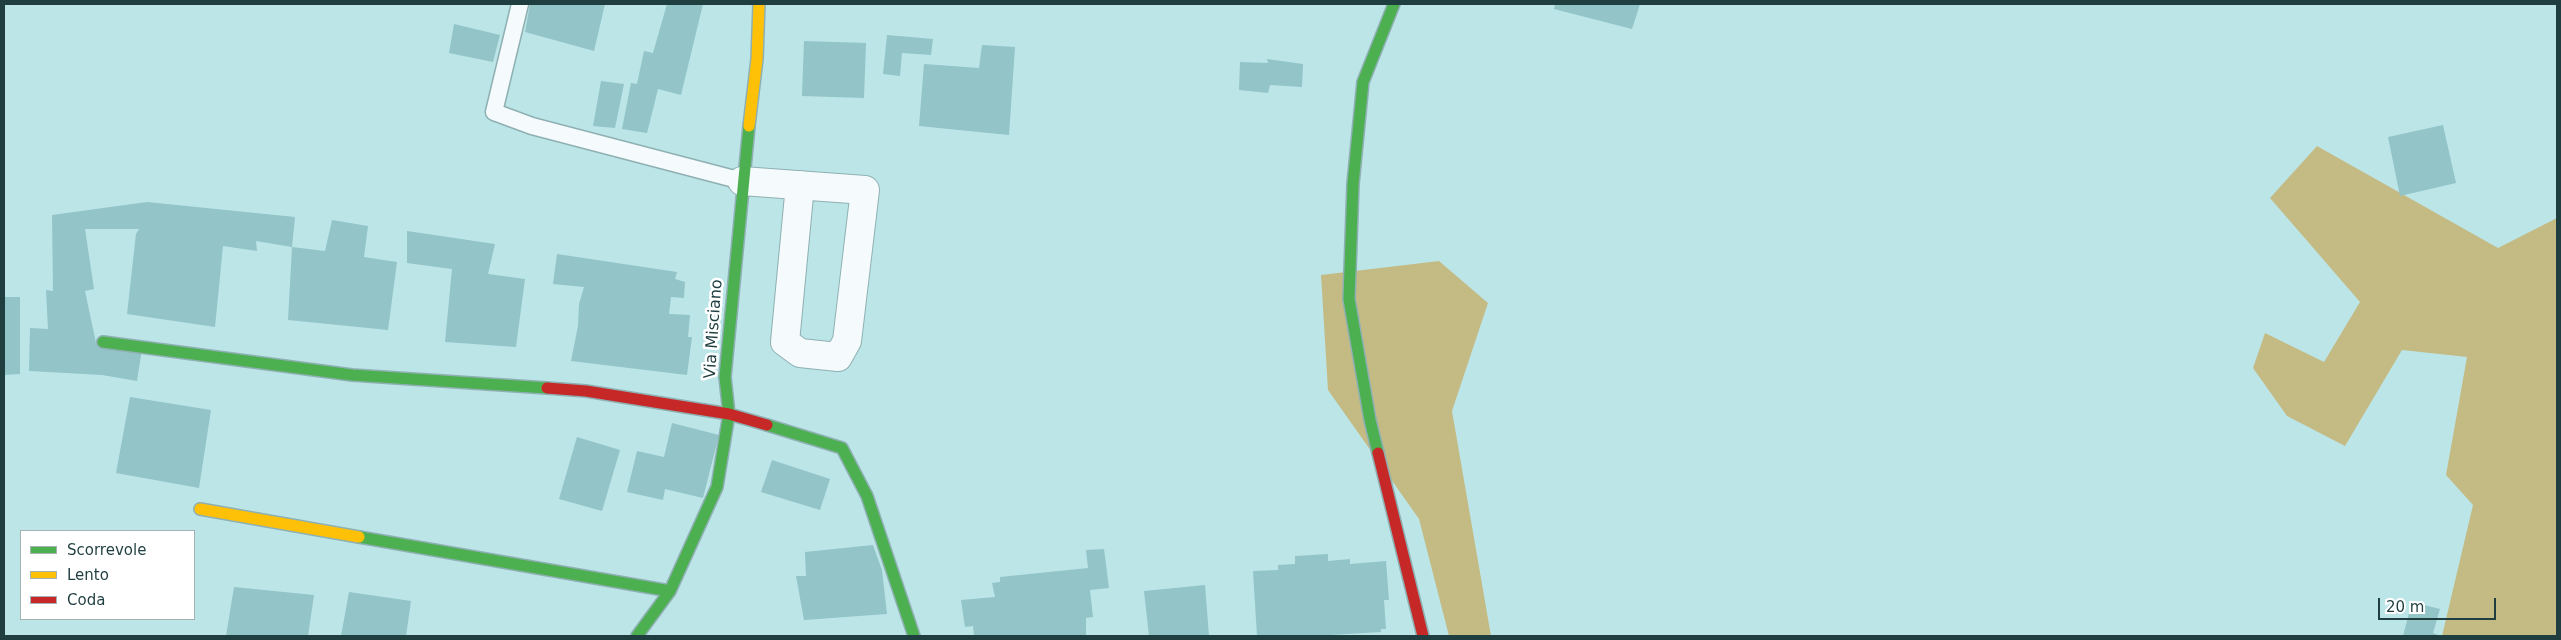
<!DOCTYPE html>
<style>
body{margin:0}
#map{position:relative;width:2561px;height:640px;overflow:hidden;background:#bce5e8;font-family:"DejaVu Sans",sans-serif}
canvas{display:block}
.frame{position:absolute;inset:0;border:5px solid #1f3e40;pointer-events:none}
.legend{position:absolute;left:20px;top:530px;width:175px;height:90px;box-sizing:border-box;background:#fff;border:1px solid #a5b2b3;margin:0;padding:6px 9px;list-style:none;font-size:15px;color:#1f3e40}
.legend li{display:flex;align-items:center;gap:10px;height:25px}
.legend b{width:25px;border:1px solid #a5b2b3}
.scale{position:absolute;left:2378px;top:598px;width:118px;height:22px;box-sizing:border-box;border:2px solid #1f3e40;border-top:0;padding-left:6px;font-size:15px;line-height:18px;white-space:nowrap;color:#1f3e40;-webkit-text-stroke:4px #fff;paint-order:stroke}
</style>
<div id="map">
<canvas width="2561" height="640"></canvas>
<div class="frame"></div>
<ul class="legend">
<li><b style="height:6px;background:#4caf50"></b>Scorrevole</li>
<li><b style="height:6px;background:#ffc107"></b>Lento</li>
<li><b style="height:6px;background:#c62828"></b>Coda</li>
</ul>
<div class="scale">20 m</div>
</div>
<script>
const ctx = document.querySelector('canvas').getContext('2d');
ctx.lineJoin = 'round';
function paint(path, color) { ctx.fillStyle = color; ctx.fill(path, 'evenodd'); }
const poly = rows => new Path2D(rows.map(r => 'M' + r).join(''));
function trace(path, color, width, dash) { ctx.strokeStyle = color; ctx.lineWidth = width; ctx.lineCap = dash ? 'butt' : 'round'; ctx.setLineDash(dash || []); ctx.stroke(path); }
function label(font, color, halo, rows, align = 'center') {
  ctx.font = font + ' "DejaVu Sans",sans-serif'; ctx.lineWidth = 5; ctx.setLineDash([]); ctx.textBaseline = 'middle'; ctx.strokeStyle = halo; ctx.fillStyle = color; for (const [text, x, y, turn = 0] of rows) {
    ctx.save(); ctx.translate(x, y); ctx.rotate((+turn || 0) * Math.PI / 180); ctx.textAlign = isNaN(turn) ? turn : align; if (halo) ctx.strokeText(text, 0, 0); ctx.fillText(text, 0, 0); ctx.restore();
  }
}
paint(poly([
 [2317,146,2498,248,2557,218,2557,636,2442,636,2473,505,2446,475,2467,357,2402,350,2345,446,2287,416,2253,368,2265,333,2324,362,2360,302,2270,198],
 [1439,261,1488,303,1452,411,1491,636,1449,636,1419,519,1328,390,1321,275]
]), '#c4bb84');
paint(poly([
 [530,4,605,4,594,51,525,32],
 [667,4,703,4,681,95,658,89,647,133,622,129,631,83,637,84,644,51,653,53],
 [1555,4,1640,4,1632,29,1554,9],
 [454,24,500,35,493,62,449,53],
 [887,35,933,39,931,55,902,53,900,76,883,74],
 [804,41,866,43,864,98,802,96],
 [982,45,1015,47,1009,135,919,126,924,64,979,68],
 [1267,59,1303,64,1302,87,1270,85,1268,93,1239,90,1240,62,1268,63],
 [601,81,624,84,615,128,593,126],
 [2443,125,2456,183,2400,196,2388,137],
 [147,202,295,217,292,247,325,251,332,220,368,226,364,257,397,262,388,330,288,320,292,247,256,241,257,251,223,246,215,327,127,314,136,234,139,229,85,229,94,289,85,291,96,343,142,349,137,381,102,375,29,371,30,328,48,329,46,290,53,291,52,215],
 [407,231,495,244,488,274,525,279,516,347,445,342,452,269,407,263],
 [557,254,677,272,675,279,685,282,684,298,671,297,669,314,690,315,688,337,692,337,687,375,571,361,578,326,579,304,584,287,553,284],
 [4,297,20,297,20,374,4,375],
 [130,397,211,410,199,488,116,473],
 [672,423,719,435,703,498,665,489,663,500,627,492,637,451,664,457],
 [577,437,620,450,602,511,559,499],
 [772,460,830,479,820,510,761,492],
 [873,545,882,570,887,614,804,620,796,576,806,576,805,552],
 [1104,549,1109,588,1090,590,1093,617,1086,618,1086,636,974,636,973,626,965,627,961,600,995,597,992,583,1000,582,1000,577,1088,568,1086,550],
 [1328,554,1328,561,1350,559,1350,564,1386,561,1389,600,1384,600,1386,629,1381,629,1381,632,1314,636,1257,636,1253,571,1278,570,1278,565,1295,564,1295,556],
 [1205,585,1209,636,1149,636,1144,591],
 [234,587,314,595,308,636,226,636],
 [349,592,411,601,406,636,341,636],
 [2412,602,2440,609,2433,633,2441,636,2403,636]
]), '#92c4c8');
const lane = poly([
 [520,4,494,112,532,126,742,181]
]);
const street = poly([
 [742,181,865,190,847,341,838,357,800,353,785,342,800,185]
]);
const fast = poly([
 [103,342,352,375,547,388],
 [767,425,842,448,867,496,914,636],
 [1378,453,1370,420,1349,299,1353,184,1363,82,1394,4],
 [359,537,670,591],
 [637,636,670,591,717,487,729,414,725,377,749,126]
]);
const slow = poly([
 [749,126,757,59,759,4],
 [200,509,359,537]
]);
const jam = poly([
 [547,388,586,391,729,414,767,425],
 [1378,453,1423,636]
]);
trace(lane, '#8fb0b2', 19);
trace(street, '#8fb0b2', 30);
trace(fast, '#8fb0b2', 14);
trace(slow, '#8fb0b2', 14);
trace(jam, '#8fb0b2', 14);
trace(lane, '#f5fbfc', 16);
trace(street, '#f5fbfc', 28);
trace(fast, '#4caf50', 11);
trace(slow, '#ffc107', 11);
trace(jam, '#c62828', 11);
label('16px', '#1f3e40', '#fff', [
 ["Via Misciano",714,329,-86]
]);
</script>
